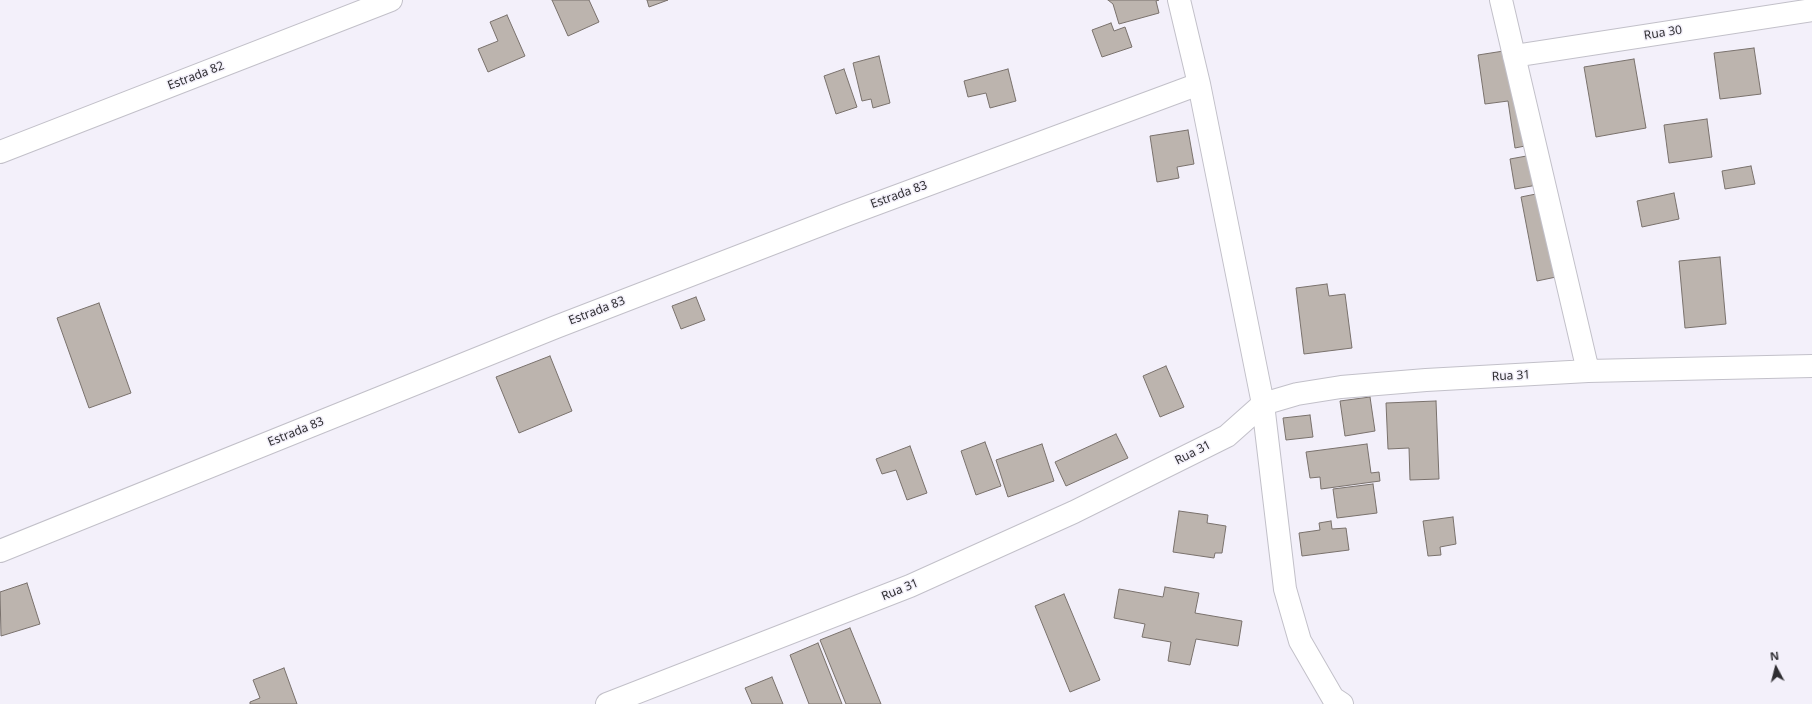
<!DOCTYPE html>
<style>
body{margin:0}
#map{position:relative;width:1812px;height:704px;overflow:hidden;background:#f3f0fa;font-family:"Noto Sans",sans-serif}
canvas{display:block}
.north{position:absolute;left:1756px;top:648px;width:40px;height:40px;-webkit-text-stroke:3px #f3f0fa;paint-order:stroke;rotate:353deg;font-size:11px;font-weight:700;line-height:16px;text-align:center;color:#2f2e32}
.north::after{content:'';display:block;margin:auto;width:14px;height:18px;background:#2f2e32;clip-path:polygon(50% 0,100% 100%,50% 72%,0 100%)}
</style>
<div id="map">
<canvas width="1812" height="704"></canvas>
<div class="north">N</div>
</div>
<script>
const ctx = document.querySelector('canvas').getContext('2d');
ctx.lineJoin = 'round';
function paint(path, color) { ctx.fillStyle = color; ctx.fill(path, 'evenodd'); }
const poly = rows => new Path2D(rows.map(r => 'M' + r).join(''));
function trace(path, color, width, dash) { ctx.strokeStyle = color; ctx.lineWidth = width; ctx.lineCap = dash ? 'butt' : 'round'; ctx.setLineDash(dash || []); ctx.stroke(path); }
function label(font, color, halo, rows, align = 'center') {
  ctx.font = font + ' "Noto Sans",sans-serif'; ctx.lineWidth = 3; ctx.setLineDash([]); ctx.textBaseline = 'middle'; ctx.strokeStyle = halo; ctx.fillStyle = color; for (const [text, x, y, turn = 0] of rows) {
    ctx.save(); ctx.translate(x, y); ctx.rotate((+turn || 0) * Math.PI / 180); ctx.textAlign = isNaN(turn) ? turn : align; if (halo) ctx.strokeText(text, 0, 0); ctx.fillText(text, 0, 0); ctx.restore();
  }
}
const building = poly([
 [552,0,589,0,599,22,568,36,552,0],
 [647,0,668,0,649,7,647,0],
 [1108,0,1159,0,1156,1,1159,13,1119,24,1113,4,1108,0],
 [507,15,525,56,488,72,478,49,498,41,490,22,507,15],
 [1111,23,1114,31,1125,27,1132,47,1102,57,1092,30,1111,23],
 [1754,48,1761,94,1720,99,1714,53,1754,48],
 [1510,50,1525,146,1515,148,1508,101,1485,104,1478,55,1510,50],
 [879,56,890,103,873,108,871,99,862,101,853,63,879,56],
 [1634,59,1646,128,1596,137,1584,67,1634,59],
 [844,69,857,107,836,114,824,76,844,69],
 [1008,69,1016,101,990,108,986,93,968,97,964,81,1008,69],
 [1707,119,1712,157,1669,163,1664,125,1707,119],
 [1188,130,1194,164,1177,167,1179,178,1157,182,1150,136,1188,130],
 [1532,155,1537,185,1515,189,1510,159,1532,155],
 [1751,166,1755,184,1725,189,1722,171,1751,166],
 [1541,193,1556,277,1537,281,1521,197,1541,193],
 [1674,193,1679,219,1642,227,1637,201,1674,193],
 [1720,257,1726,324,1685,328,1679,261,1720,257],
 [1327,284,1329,296,1345,294,1352,348,1304,354,1296,288,1327,284],
 [696,297,705,320,681,329,672,306,696,297],
 [99,303,131,393,89,408,57,318,99,303],
 [550,356,572,411,519,433,496,377,550,356],
 [1166,366,1184,407,1160,417,1143,376,1166,366],
 [1370,397,1375,431,1345,436,1340,401,1370,397],
 [1436,401,1439,479,1410,480,1409,448,1388,449,1386,403,1436,401],
 [1310,415,1313,437,1286,440,1283,418,1310,415],
 [1116,434,1128,458,1066,486,1055,462,1116,434],
 [985,442,1001,486,976,495,961,451,985,442],
 [1042,444,1054,481,1008,497,996,460,1042,444],
 [1367,444,1371,473,1379,472,1380,481,1321,489,1320,477,1310,478,1306,452,1367,444],
 [910,446,927,493,907,500,896,470,882,474,876,459,910,446],
 [1373,484,1377,513,1337,518,1333,489,1373,484],
 [1179,511,1208,515,1207,523,1226,526,1222,553,1215,553,1214,558,1173,552,1179,511],
 [1453,517,1456,544,1440,547,1441,555,1428,556,1423,521,1453,517],
 [1331,521,1332,529,1346,528,1349,550,1302,556,1299,533,1320,530,1319,523,1331,521],
 [27,583,40,624,1,636,0,592,27,583],
 [1165,587,1199,593,1195,613,1242,621,1238,646,1196,639,1190,665,1168,661,1171,642,1142,637,1145,624,1114,618,1119,589,1163,597,1165,587],
 [1064,594,1100,680,1070,692,1035,606,1064,594],
 [850,628,859,650,881,704,846,704,820,640,850,628],
 [818,643,842,704,809,704,790,655,818,643],
 [284,668,297,704,250,704,250,702,260,698,253,680,284,668],
 [772,677,783,704,752,704,745,688,772,677]
]);
paint(building, '#bcb4ae');
trace(building, '#79716c', 1);
const minor = poly([
 [1179,0,1199,84,1263,404,1285,589,1300,641,1333,698,1342,704],
 [1501,0,1588,371],
 [1514,56,1812,10],
 [0,152,391,0],
 [0,551,556,327,846,215,1199,84],
 [607,704,910,586,1074,512,1227,436,1263,404,1297,394,1341,387,1426,380,1588,371,1812,366]
]);
trace(minor, '#c2c0c9', 24);
trace(minor, '#fff', 22);
label('12px', '#2f2e32', '#f3f0fa', [
 ["Rua 30",1663,33,-9],
 ["Estrada 82",196,76,-21],
 ["Estrada 83",899,195,-20],
 ["Estrada 83",597,311,-21],
 ["Rua 31",1511,376,-3],
 ["Estrada 83",296,432,-22],
 ["Rua 31",1193,453,-27],
 ["Rua 31",900,590,-22]
]);
</script>
